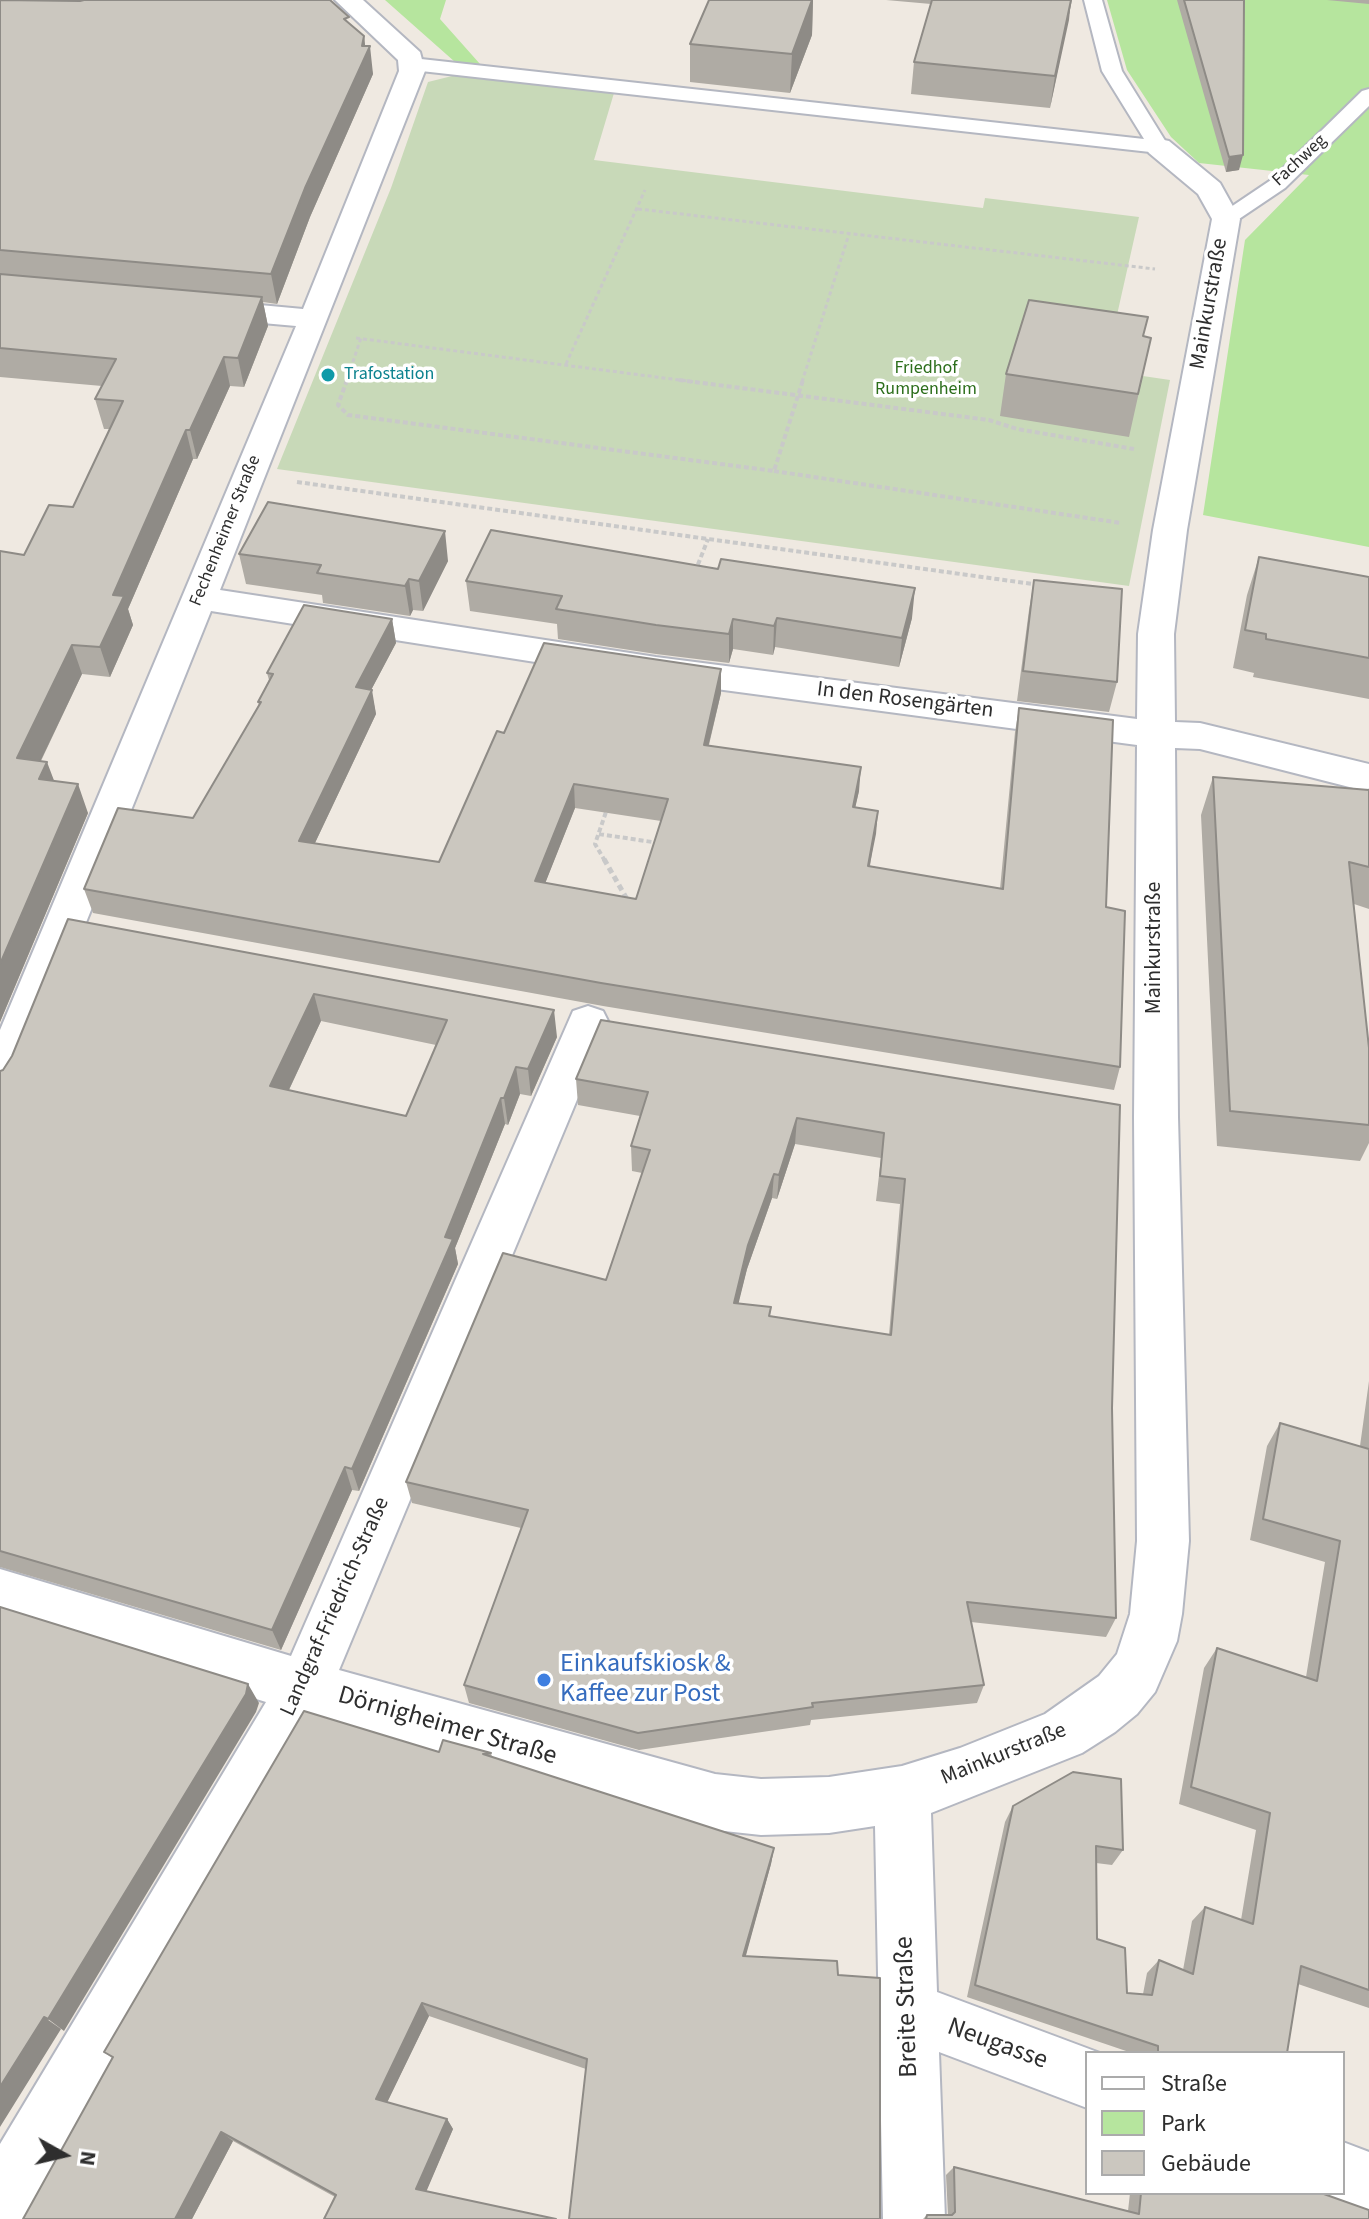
<!DOCTYPE html>
<meta charset="utf-8">
<style>
body{margin:0}
#map{position:relative;width:1369px;height:2219px;overflow:hidden;background:#efe9e1;font-family:"Source Sans 3",sans-serif}
canvas{display:block}
.legend{position:absolute;left:1085px;top:2051px;width:260px;height:144px;box-sizing:border-box;background:#fff;border:2px solid #ababab;margin:0;padding:10px 14px;list-style:none;font-size:24px;color:#2e2e2e}
.legend li{display:flex;align-items:center;gap:16px;height:40px}
.legend b{width:40px;border:2px solid #ababab}
.north{position:absolute;left:24px;top:2115px;width:80px;height:80px;-webkit-text-stroke:6px #fff;paint-order:stroke;rotate:98deg;font-size:22px;font-weight:700;line-height:32px;text-align:center;color:#2e2e2e}
.north::after{content:'';display:block;margin:auto;width:28px;height:36px;background:#2e2e2e;clip-path:polygon(50% 0,100% 100%,50% 72%,0 100%)}
</style>
<div id="map">
<canvas width="1369" height="2219"></canvas>
<ul class="legend">
<li><b style="height:10px;background:#fff"></b>Straße</li>
<li><b style="height:22px;background:#b6e59e"></b>Park</li>
<li><b style="height:22px;background:#cbc7bf"></b>Gebäude</li>
</ul>
<div class="north">N</div>
</div>
<script>
const ctx = document.querySelector('canvas').getContext('2d');
ctx.lineJoin = 'round';
function paint(path, color) { ctx.fillStyle = color; ctx.fill(path, 'evenodd'); }
const poly = rows => new Path2D(rows.map(r => 'M' + r).join(''));
function trace(path, color, width, dash) { ctx.strokeStyle = color; ctx.lineWidth = width; ctx.lineCap = dash ? 'butt' : 'round'; ctx.setLineDash(dash || []); ctx.stroke(path); }
function label(font, color, halo, rows, align = 'center') {
  ctx.font = font + ' "Source Sans 3",sans-serif'; ctx.lineWidth = 7; ctx.setLineDash([]); ctx.textBaseline = 'middle'; ctx.strokeStyle = halo; ctx.fillStyle = color; for (const [text, x, y, turn = 0] of rows) {
    ctx.save(); ctx.translate(x, y); ctx.rotate((+turn || 0) * Math.PI / 180); ctx.textAlign = isNaN(turn) ? turn : align; if (halo) ctx.strokeText(text, 0, 0); ctx.fillText(text, 0, 0); ctx.restore();
  }
}
paint(poly([
 [385,0,446,0,440,19,480,64,455,62],
 [1107,0,1369,0,1369,547,1203,515,1245,240,1309,175,1199,163,1171,137,1127,70]
]), '#b6e59e');
paint(poly([
 [456,75,614,93,594,160,983,208,985,198,1139,217,1108,355,1136,375,1170,380,1129,586,277,469,391,188,428,82]
]), '#c8d9b8');
const service = poly([
 [1084,0,1102,0,1122,71,1169,147,1166,151,1159,153,412,70,402,64,412,58,1144,139,1102,71,1084,0],
 [1369,89,1369,106,1285,188,1233,223,1219,223,1216,219,1219,215,1271,180,1362,91,1369,89]
]);
const minor = poly([
 [335,0,363,0,420,52,425,71,220,590,656,657,1137,719,1138,634,1153,530,1212,219,1198,194,1149,153,1145,147,1149,141,1159,139,1169,141,1220,183,1240,219,1187,530,1174,634,1175,722,1200,723,1369,764,1369,792,1200,749,1175,748,1178,1117,1189,1541,1182,1614,1177,1641,1155,1692,1137,1714,1115,1732,1082,1753,931,1813,937,1992,1100,2053,1087,2053,1087,2108,939,2052,945,2219,883,2219,875,1826,829,1833,761,1835,715,1830,317,1717,26,2219,0,2219,0,2144,266,1702,0,1619,0,1569,291,1656,573,1011,588,1006,603,1011,609,1023,339,1670,715,1774,761,1779,829,1777,902,1766,960,1748,1045,1714,1099,1676,1117,1654,1130,1614,1137,1541,1134,1117,1137,745,656,681,211,611,22,1082,15,1094,0,1099,0,1030,296,326,206,318,195,315,191,309,195,303,206,300,303,309,399,71,398,60,335,0],
 [1343,2142,1369,2152,1369,2214,1320,2193,1343,2193,1343,2142]
]);
trace(service, '#b4b7c1', 4);
trace(minor, '#b4b7c1', 4);
trace(poly([
 [638,209,1155,269],
 [356,338,695,382],
 [566,364,645,190],
 [346,382,361,338],
 [802,382,849,234]
]), '#c9c9c9', 3, [4, 3]);
trace(poly([
 [347,380,338,405,348,415,774,471,803,380],
 [679,380,989,420,1017,429,1134,449],
 [774,471,1121,523],
 [297,482,1040,585],
 [695,572,708,539],
 [599,834,659,843],
 [605,861,595,844,608,806]
]), '#c9c9c9', 4, [5, 3]);
trace(poly([
 [604,859,628,901]
]), '#c9c9c9', 5, [6, 4]);
paint(service, '#fff');
paint(minor, '#fff');
paint(poly([
 [0,0,330,0,350,24,364,36,365,46,373,74,310,217,277,304,263,302,268,326,244,387,230,386,197,459,193,459,128,609,133,625,110,677,82,674,41,761,54,781,88,813,0,1022,0,551,24,555,73,507,110,429,104,429,95,399,102,386,0,377],
 [709,0,813,0,812,35,790,93,690,82,690,44],
 [886,0,1072,0,1050,108,911,94,914,62,931,4],
 [1177,0,1244,0,1239,170,1226,172],
 [1327,0,1369,0,1369,4],
 [1144,336,1151,338,1129,437,1000,416,1006,374],
 [239,554,448,561,423,611,413,610,410,616,323,603,322,595,246,584],
 [1259,557,1369,577,1369,699,1253,677,1254,673,1233,668,1247,595],
 [1034,580,1117,682,1109,712,1017,701,1029,610],
 [466,581,912,618,899,667,775,647,773,655,733,649,729,663,656,654,558,639,557,624,470,611],
 [392,619,396,643,371,690,376,714,315,843,439,862,504,733,721,669,721,693,709,745,859,791,855,807,878,811,870,866,1000,889,1015,732,1019,708,1106,907,1120,1067,1114,1090,603,1006,93,913,84,889,193,818,259,706,258,702,269,680,267,673],
 [575,808,661,821,636,899,545,883],
 [1213,777,1368,790,1369,788,1369,909,1354,904,1369,1048,1369,1143,1360,1161,1217,1146,1201,815],
 [68,919,557,1037,531,1096,520,1094,508,1125,505,1124,455,1248,458,1264,359,1491,352,1490,281,1650,0,1567,0,1071,3,1070,12,1056],
 [321,1021,436,1045,406,1116,289,1090],
 [576,1079,1120,1105,1112,1408,1116,1618,1106,1637,971,1622,984,1685,977,1703,811,1720,810,1725,639,1750,469,1703,464,1685,521,1528,412,1503,406,1482,606,1280,642,1173,632,1171,631,1146,640,1116,578,1105],
 [795,1144,881,1158,876,1201,900,1204,889,1335,770,1316,771,1307,738,1303,747,1269,772,1198,777,1199],
 [1369,1381,1369,2008,1298,1984,1287,2053,1132,2053,967,1997,1005,1822,1013,1806,1123,1850,1112,1865,1096,1863,1097,1939,1127,1993,1143,1994,1147,1973,1159,1960,1183,1970,1192,1921,1205,1907,1241,1920,1256,1830,1179,1804,1204,1668,1217,1648,1306,1677,1325,1562,1250,1540,1267,1446,1280,1423,1360,1446],
 [439,1752,491,1753,492,1757,774,1848,771,1864,745,1957,586,2069,429,2016,387,2102,447,2119,453,2129,426,2191,335,2197,233,2141,192,2219,23,2219,112,2058,104,2052],
 [954,2167,1128,2211,1130,2193,1321,2193,1369,2219,923,2219,927,2215,948,2215,946,2175]
]), '#afaba4');
paint(poly([
 [812,0,813,0,812,35,790,93,792,54],
 [1071,0,1069,20,1050,108,1055,76],
 [364,36,366,53,370,46,373,74,310,217,277,304,271,274,362,46],
 [1243,155,1239,170,1226,172,1229,157],
 [262,297,268,326,244,387,238,358],
 [224,357,230,386,197,459,190,430],
 [186,430,193,459,128,609,133,625,110,677,100,647,113,595],
 [445,531,448,561,423,611,419,581],
 [409,579,413,610,410,616,405,586],
 [915,588,912,618,899,667,902,638],
 [777,618,775,647,773,655,774,626],
 [392,619,396,643,360,711,356,687],
 [733,619,733,649,729,663,729,634],
 [72,645,82,674,28,787,17,758],
 [721,669,721,693,703,768,704,745],
 [372,690,376,714,305,864,299,841],
 [47,762,58,791,39,779],
 [861,767,859,791,850,831,853,807],
 [78,784,88,813,0,1022,0,964],
 [574,784,575,808,537,904,535,881],
 [878,811,876,834,865,889,868,866],
 [314,994,321,1021,278,1113,270,1086],
 [554,1010,557,1037,531,1096,528,1069],
 [516,1067,520,1094,508,1125,504,1098],
 [501,1098,505,1124,455,1248,458,1264,359,1491,352,1469],
 [797,1118,795,1144,777,1199,779,1175],
 [774,1174,772,1198,747,1269,733,1326,734,1303,748,1245],
 [345,1467,352,1490,281,1650,272,1630],
 [248,1684,259,1703,256,1712,64,2031,48,2019],
 [774,1848,771,1864,742,1970,743,1956],
 [422,2003,429,2016,384,2109,376,2099],
 [44,2017,61,2029,0,2127,0,2087],
 [447,2119,453,2129,424,2197,416,2189],
 [221,2132,233,2141,192,2219,175,2219]
]), '#8e8b86');
const building = poly([
 [0,0,80,1,84,0,330,0,349,17,344,19,364,36,362,46,370,46,305,188,271,274,0,250,0,0],
 [709,0,812,0,792,54,690,44,709,0],
 [932,0,1071,0,1055,76,914,62,932,0],
 [1184,0,1244,0,1243,155,1229,157,1184,0],
 [0,274,262,297,238,358,224,357,190,430,186,430,113,595,124,596,100,647,72,645,17,758,47,762,39,779,78,784,0,964,0,551,24,555,49,505,73,507,123,401,95,399,116,359,0,348,0,274],
 [1029,300,1148,317,1143,336,1151,338,1138,394,1006,374,1029,300],
 [268,502,445,531,419,581,409,579,405,586,317,573,321,565,239,554,268,502],
 [491,530,718,569,721,559,915,588,902,638,777,618,774,626,733,619,729,634,656,625,556,609,562,596,466,581,491,530],
 [1259,557,1369,577,1369,658,1266,639,1266,634,1245,630,1259,557],
 [1034,580,1122,589,1117,682,1023,671,1034,580],
 [304,605,392,619,356,687,372,690,299,841,439,862,497,731,504,733,544,643,721,669,704,745,861,767,853,807,878,811,868,866,1003,889,1019,708,1113,720,1106,907,1125,911,1120,1067,601,983,84,889,118,808,193,818,261,702,258,702,273,674,267,673,304,605],
 [574,784,668,799,636,899,535,881,574,784],
 [1213,777,1369,790,1369,867,1349,862,1369,1048,1369,1125,1230,1111,1213,777],
 [68,919,554,1010,528,1069,516,1067,504,1098,501,1098,445,1237,453,1239,352,1469,345,1467,272,1630,0,1551,0,1071,3,1070,12,1056,68,919],
 [314,994,447,1020,406,1116,270,1086,314,994],
 [601,1020,1120,1105,1112,1408,1116,1618,967,1602,984,1685,812,1703,813,1707,638,1733,464,1685,528,1510,406,1482,503,1253,606,1280,650,1150,631,1146,648,1092,576,1079,601,1020],
 [797,1118,884,1133,880,1176,905,1179,891,1335,769,1316,771,1307,734,1303,748,1245,774,1174,779,1175,797,1118],
 [1280,1423,1369,1449,1369,1990,1301,1966,1287,2053,1158,2053,1158,2046,975,1985,1013,1806,1073,1772,1121,1779,1123,1850,1096,1846,1097,1939,1125,1948,1127,1993,1152,1995,1159,1960,1193,1974,1205,1907,1253,1924,1270,1813,1191,1787,1217,1648,1317,1681,1340,1541,1263,1519,1280,1423],
 [0,1607,248,1684,246,1694,48,2019,44,2017,0,2087,0,1607],
 [304,1711,439,1752,443,1740,491,1753,483,1754,774,1848,743,1956,837,1961,838,1975,880,1978,880,2219,569,2219,587,2059,422,2003,376,2099,447,2119,416,2189,556,2219,324,2219,336,2195,221,2132,175,2219,23,2219,113,2057,104,2052,304,1711],
 [954,2167,1139,2214,1141,2193,1321,2193,1369,2210,1369,2219,926,2219,927,2215,952,2215,955,2212,954,2167]
]);
paint(building, '#cbc7bf');
trace(building, '#8e8b86', 2);
for (const [x, y, r, color] of [
 [328,375,8,"#0f9aa8"],
 [544,1680,8,"#3f7fe0"]
]) { const dot = new Path2D(); dot.arc(x, y, r, 0, 2 * Math.PI); ctx.fillStyle = color; ctx.fill(dot); trace(dot, '#fff', 3); }
label('18px', '#2e2e2e', '#fff', [
 ["Fachweg",1300,161,-43],
 ["Fechenheimer Straße",226,531,-68]
]);
label('18px', '#2c6e1b', '#fff', [
 ["Friedhof",926,369],
 ["Rumpenheim",926,390]
]);
label('18px', '#0d838f', '#fff', [
 ["Trafostation",344,375]
], 'left');
label('22px', '#2e2e2e', '#fff', [
 ["Mainkurstraße",1210,304,-80],
 ["In den Rosengärten",905,701,7],
 ["Mainkurstraße",1155,948,-90],
 ["Landgraf-Friedrich-Straße",336,1607,-66],
 ["Mainkurstraße",1004,1755,-22]
]);
label('26px', '#366cbe', '#fff', [
 ["Einkaufskiosk &",560,1665],
 ["Kaffee zur Post",560,1695]
], 'left');
label('26px', '#2e2e2e', '#fff', [
 ["Dörnigheimer Straße",447,1727,16],
 ["Breite Straße",908,2007,-92],
 ["Neugasse",997,2045,20]
]);
</script>
